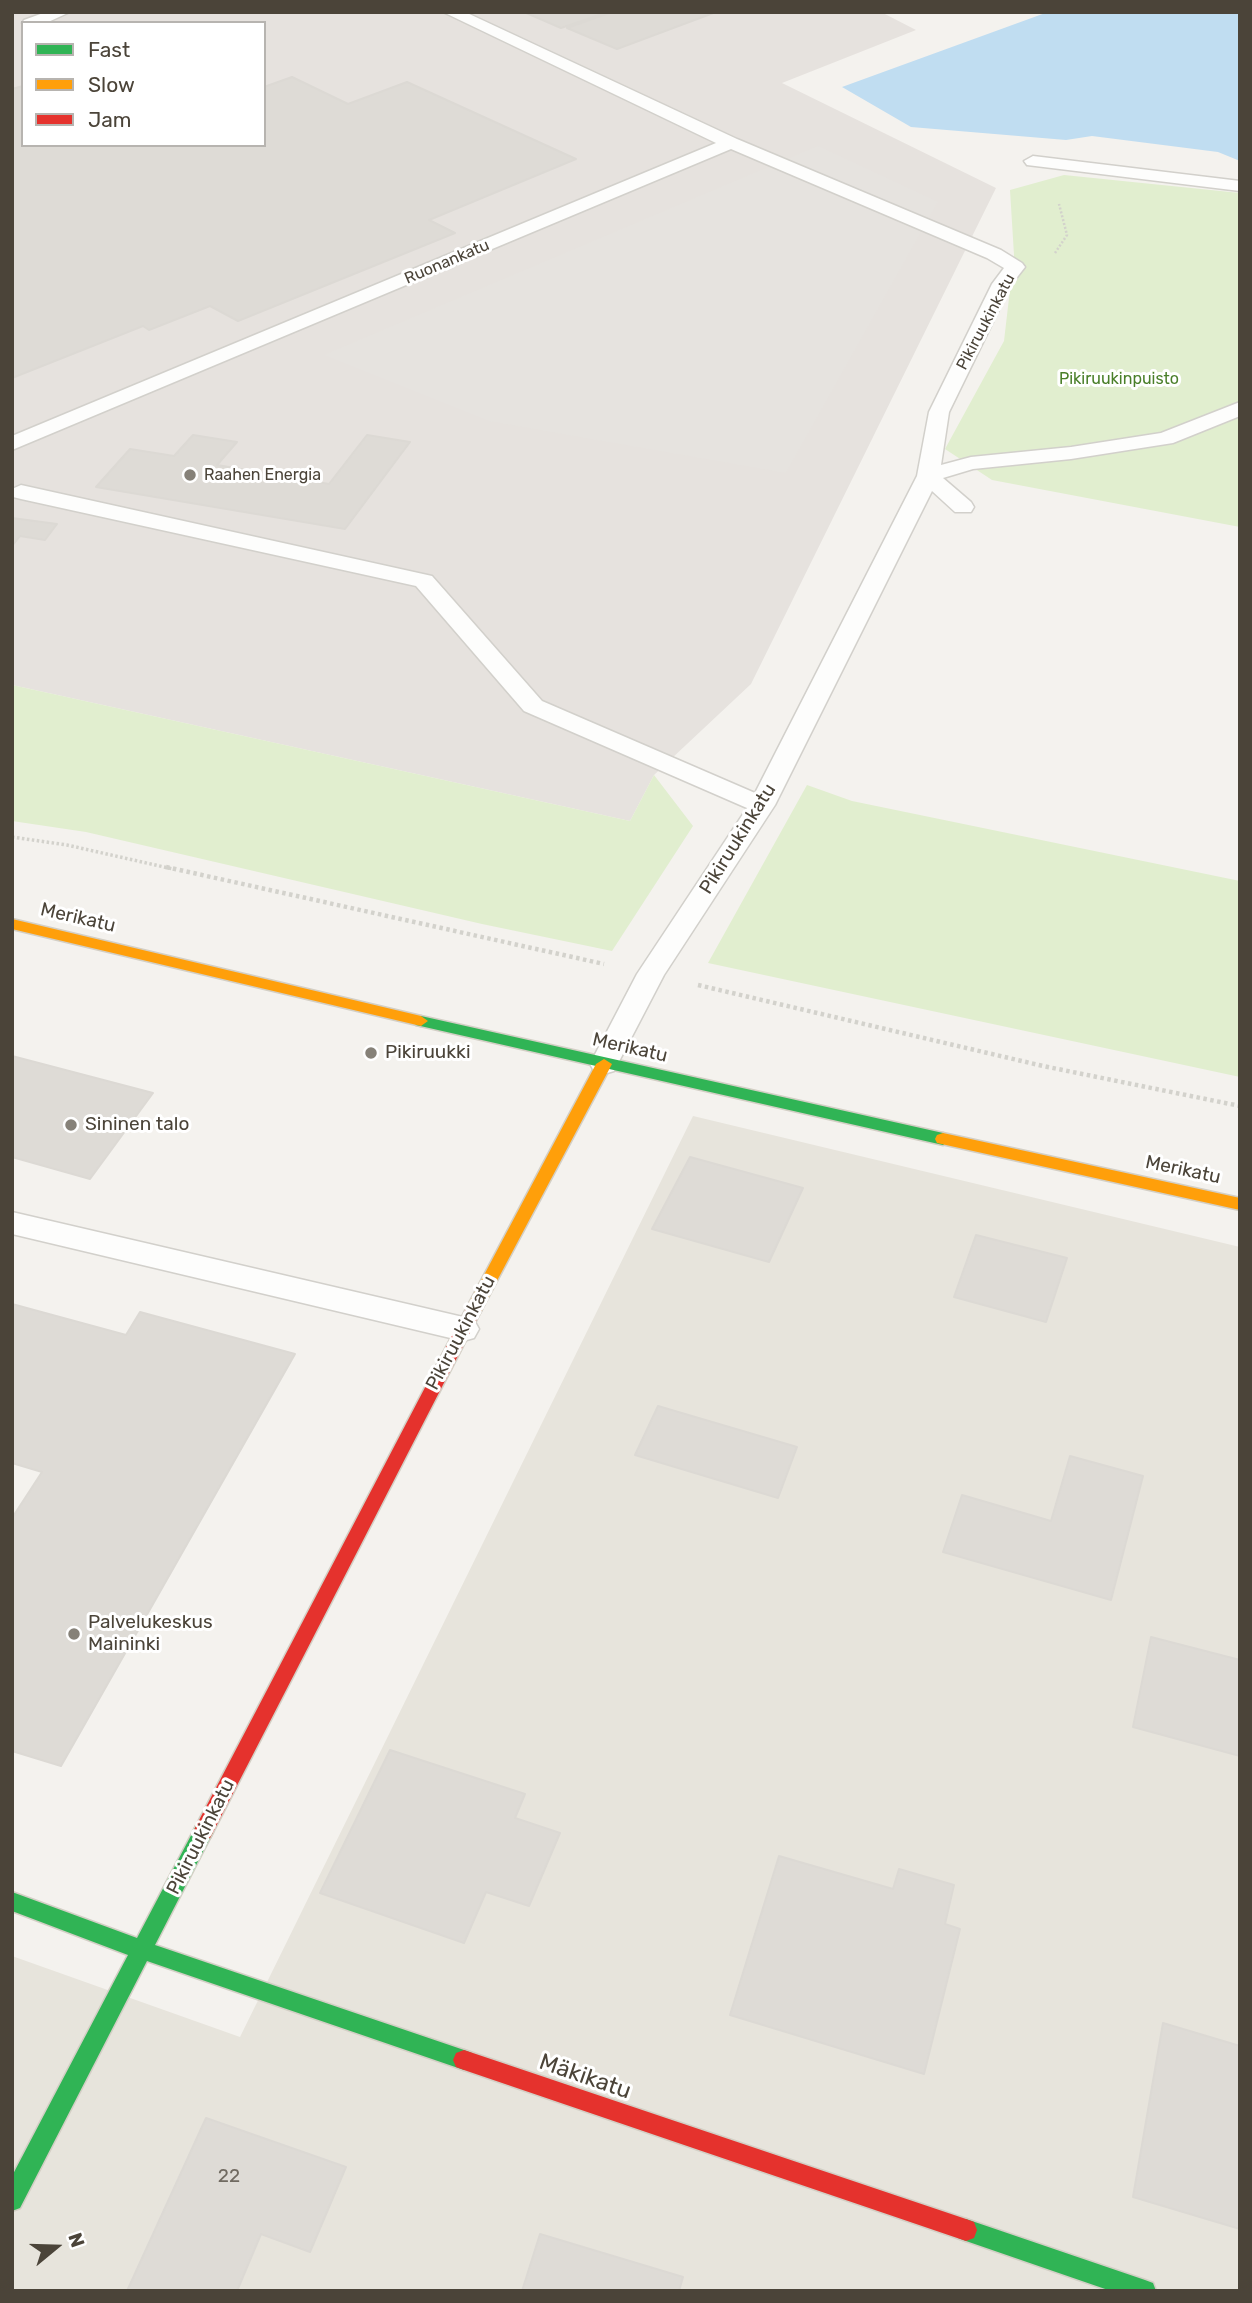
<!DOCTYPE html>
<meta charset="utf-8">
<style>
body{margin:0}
#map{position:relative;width:1252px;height:2303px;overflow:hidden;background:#f4f2ee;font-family:Rubik,sans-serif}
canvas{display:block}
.frame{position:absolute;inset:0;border:14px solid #4b4439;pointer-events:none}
.legend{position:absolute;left:21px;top:21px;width:245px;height:126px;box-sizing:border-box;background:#fff;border:2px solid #b7b4b0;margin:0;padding:9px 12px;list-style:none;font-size:21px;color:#4b4439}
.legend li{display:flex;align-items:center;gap:14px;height:35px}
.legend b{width:35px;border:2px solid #b7b4b0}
.north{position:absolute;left:21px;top:2212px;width:70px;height:70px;-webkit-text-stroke:5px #fff;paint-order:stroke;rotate:71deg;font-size:19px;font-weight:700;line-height:28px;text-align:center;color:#4b4439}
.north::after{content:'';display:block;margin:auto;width:24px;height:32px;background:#4b4439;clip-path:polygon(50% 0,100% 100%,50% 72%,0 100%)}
</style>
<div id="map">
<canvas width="1252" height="2303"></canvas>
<div class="frame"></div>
<ul class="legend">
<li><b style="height:9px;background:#30b455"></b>Fast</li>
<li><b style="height:9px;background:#ff9f0a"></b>Slow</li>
<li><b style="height:9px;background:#e5322d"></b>Jam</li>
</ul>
<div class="north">N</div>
</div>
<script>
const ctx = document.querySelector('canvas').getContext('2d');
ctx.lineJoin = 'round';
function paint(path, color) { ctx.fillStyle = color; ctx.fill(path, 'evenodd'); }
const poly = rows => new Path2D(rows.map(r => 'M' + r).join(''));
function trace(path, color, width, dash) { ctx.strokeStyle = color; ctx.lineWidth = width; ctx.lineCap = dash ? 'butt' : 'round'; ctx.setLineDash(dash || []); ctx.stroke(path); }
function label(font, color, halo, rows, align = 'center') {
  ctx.font = font + ' Rubik,sans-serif'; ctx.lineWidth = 6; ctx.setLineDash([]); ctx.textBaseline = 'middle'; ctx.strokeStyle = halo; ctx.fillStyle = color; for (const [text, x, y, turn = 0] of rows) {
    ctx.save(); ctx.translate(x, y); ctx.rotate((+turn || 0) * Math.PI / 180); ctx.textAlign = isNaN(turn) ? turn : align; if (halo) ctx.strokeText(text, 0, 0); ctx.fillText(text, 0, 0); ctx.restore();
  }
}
paint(poly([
 [693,1116,1240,1247,1240,2291,12,2291,12,1956,240,2037]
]), '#e7e4dc');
paint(poly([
 [12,12,881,12,916,30,782,83,996,188,751,684,654,775,630,821,12,685],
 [23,23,264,23,264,145,23,145]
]), '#e6e2de');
paint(poly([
 [1064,175,1240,193,1240,527,992,480,945,449,1004,341,1014,255,1010,190],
 [12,685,630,821,654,775,693,826,612,951,482,924,86,832,12,821],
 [807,785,852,801,1240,881,1240,1077,708,963]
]), '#e1eecf');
paint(poly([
 [818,146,938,202,786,473,489,421,324,355]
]), '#e6e3df');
paint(poly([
 [1048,12,1240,12,1240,161,1218,152,1092,136,1066,140,911,127,842,87]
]), '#c0ddf1');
const building = poly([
 [524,12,608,12,561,28,524,12],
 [612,12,716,12,617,49,567,28,612,12],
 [292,77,348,104,407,82,576,159,429,220,455,233,238,321,210,306,149,330,143,326,12,378,12,89,23,86,23,145,264,145,264,87,292,77],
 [193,435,237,442,217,465,329,484,367,435,410,442,345,529,96,487,130,449,174,456,193,435],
 [12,518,57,524,45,540,20,536,12,546,12,518],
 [12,1056,153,1093,90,1179,12,1157,12,1056],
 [690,1157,803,1188,769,1262,652,1229,690,1157],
 [976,1235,1067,1258,1046,1322,954,1297,976,1235],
 [12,1304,126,1335,140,1312,295,1354,61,1766,12,1751,12,1518,42,1472,12,1463,12,1304],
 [658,1406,797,1447,778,1498,635,1455,658,1406],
 [1070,1456,1143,1476,1111,1600,943,1552,962,1495,1051,1521,1070,1456],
 [1151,1637,1240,1660,1240,1756,1133,1727,1151,1637],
 [390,1750,525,1794,515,1818,560,1833,529,1906,486,1892,464,1943,320,1893,390,1750],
 [779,1856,893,1889,899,1869,954,1885,945,1924,960,1929,924,2074,730,2015,779,1856],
 [1163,2023,1240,2046,1240,2229,1133,2197,1163,2023],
 [206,2118,346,2167,310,2252,261,2234,237,2291,127,2291,206,2118],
 [540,2234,683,2277,679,2291,522,2291,540,2234]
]);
paint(building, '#dedbd6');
trace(building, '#dcd9d4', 2);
const lane = poly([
 [46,12,70,12,46,23,22,23,24,20,46,12],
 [443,12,465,12,737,139,1001,250,1022,263,1025,267,1011,285,949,412,941,465,971,457,1071,447,1161,433,1240,402,1240,416,1173,443,1071,459,973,469,943,478,971,502,974,507,971,512,955,512,932,491,775,805,664,975,614,1071,604,1074,594,1071,590,1064,637,974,747,808,524,711,416,586,21,499,13,497,12,489,21,485,432,576,542,701,755,793,917,476,929,412,992,284,1004,268,987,258,731,149,12,450,12,436,716,143,443,12],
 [1033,156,1240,181,1240,191,1027,165,1024,161,1033,156],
 [12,1212,463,1317,474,1320,479,1329,474,1338,463,1341,12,1234,12,1212]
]);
const fast = poly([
 [421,1016,943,1133,951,1139,943,1145,416,1025,414,1021,421,1016],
 [203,1823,210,1826,213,1832,155,1945,464,2050,472,2053,475,2060,472,2067,464,2070,147,1961,20,2208,12,2211,12,2176,128,1955,12,1911,12,1892,137,1938,196,1826,203,1823],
 [966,2219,1145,2280,1153,2283,1156,2291,1111,2291,966,2241,958,2238,955,2230,958,2222,966,2219]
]);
const slow = poly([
 [12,919,421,1016,428,1021,421,1026,12,929,12,919],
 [604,1059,612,1064,482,1309,480,1313,474,1315,468,1313,466,1309,596,1064,604,1059],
 [943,1133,1240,1198,1240,1210,937,1143,935,1139,937,1135,943,1133]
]);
const jam = poly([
 [474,1303,480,1305,482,1309,210,1838,203,1841,196,1838,193,1832,196,1826,466,1309,468,1305,474,1303],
 [464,2050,966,2219,974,2222,977,2230,974,2238,966,2241,464,2070,456,2067,453,2060,456,2053,464,2050]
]);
trace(lane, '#d2d0cb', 3);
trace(fast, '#d3cfc5', 3);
trace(slow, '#d3cfc5', 3);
trace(jam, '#d3cfc5', 3);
trace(poly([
 [1055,253,1067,235,1059,204]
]), '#d3d2cc', 2.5, [2, 2]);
trace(poly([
 [12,837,67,845,173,869]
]), '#d3d2cc', 3.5, [2.5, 2.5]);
trace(poly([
 [166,867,604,964],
 [698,985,1043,1066,1240,1106]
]), '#d3d2cc', 4.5, [3.5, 3.5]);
paint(lane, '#fdfdfc');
paint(fast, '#30b455');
paint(slow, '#ff9f0a');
paint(jam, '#e5322d');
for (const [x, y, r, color] of [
 [190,475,7,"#868178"],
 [371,1053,7,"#868178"],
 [71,1125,7,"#868178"],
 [74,1634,7,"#868178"]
]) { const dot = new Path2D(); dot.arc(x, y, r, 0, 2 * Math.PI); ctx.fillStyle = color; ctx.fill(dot); trace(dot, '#fff', 2.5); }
label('16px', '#4b4439', '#fff', [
 ["Ruonankatu",447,262,-23],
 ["Pikiruukinkatu",986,322,-62]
]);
label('16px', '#4a7f2a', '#fff', [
 ["Pikiruukinpuisto",1119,379]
]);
label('16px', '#4b4439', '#fff', [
 ["Raahen Energia",204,475]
], 'left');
label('19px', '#4b4439', '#fff', [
 ["Pikiruukinkatu",738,839,-58],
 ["Merikatu",78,918,13],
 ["Merikatu",630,1048,13],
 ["Merikatu",1183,1170,12],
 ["Pikiruukinkatu",461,1333,-62],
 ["Pikiruukinkatu",201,1837,-63]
]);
label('19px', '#4b4439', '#fff', [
 ["Pikiruukki",385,1053],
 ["Sininen talo",85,1125],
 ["Palvelukeskus",88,1623],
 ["Maininki",88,1645]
], 'left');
label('19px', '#706a61', null, [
 ["22",229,2177]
]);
label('23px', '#4b4439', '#fff', [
 ["Mäkikatu",585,2077,19]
]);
</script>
